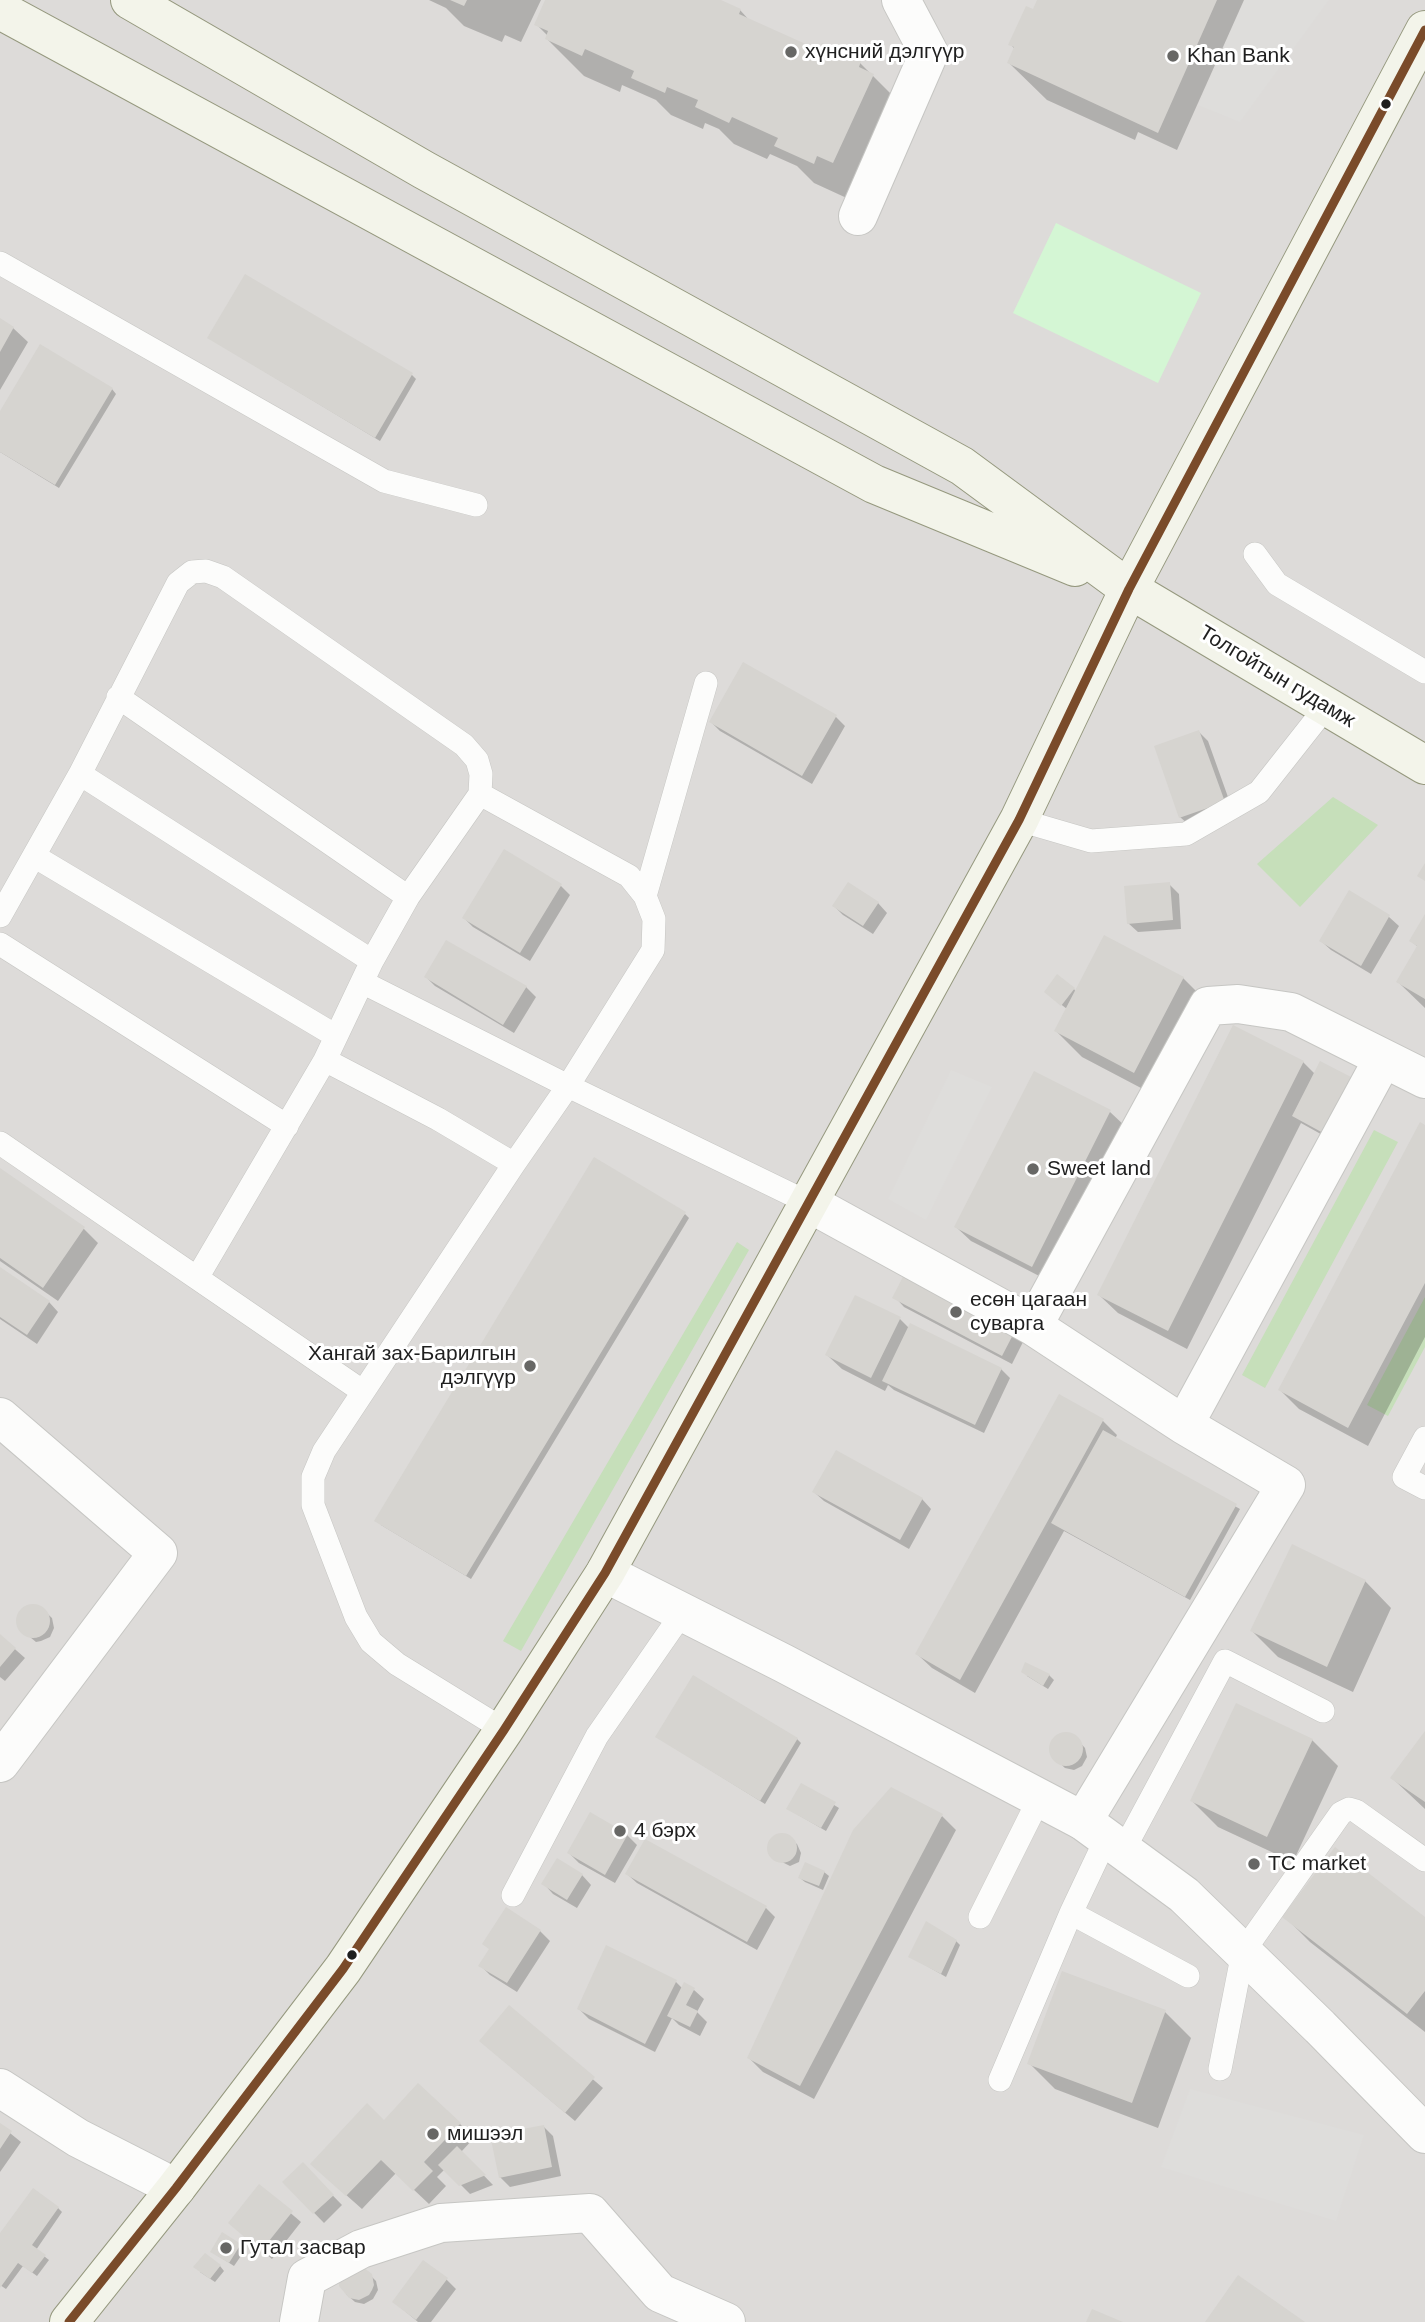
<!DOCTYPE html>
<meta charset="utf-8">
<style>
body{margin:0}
canvas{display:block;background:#eeece7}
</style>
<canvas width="1425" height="2322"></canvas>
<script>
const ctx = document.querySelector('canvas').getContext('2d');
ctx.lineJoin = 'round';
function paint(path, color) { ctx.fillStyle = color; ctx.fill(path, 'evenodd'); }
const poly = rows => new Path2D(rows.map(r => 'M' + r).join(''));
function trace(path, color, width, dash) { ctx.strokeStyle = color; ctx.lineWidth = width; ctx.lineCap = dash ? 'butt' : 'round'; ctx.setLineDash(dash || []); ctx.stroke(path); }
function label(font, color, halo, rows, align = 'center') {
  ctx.font = font + ' Helvetica,sans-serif'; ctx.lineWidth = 6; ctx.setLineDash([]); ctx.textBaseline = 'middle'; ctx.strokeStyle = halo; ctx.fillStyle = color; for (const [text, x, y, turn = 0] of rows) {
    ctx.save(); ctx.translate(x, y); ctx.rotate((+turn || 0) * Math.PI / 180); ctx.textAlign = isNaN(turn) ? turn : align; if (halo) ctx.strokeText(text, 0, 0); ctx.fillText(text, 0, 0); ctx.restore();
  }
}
paint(poly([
 [0,0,1425,0,1425,2322,0,2322]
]), '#dddbd9');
paint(poly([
 [1333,797,1378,825,1300,907,1257,864],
 [1374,1130,1398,1142,1265,1388,1242,1375],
 [737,1242,749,1250,521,1651,503,1641],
 [1425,1297,1425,1347,1388,1416,1367,1405]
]), '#c6dfba');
paint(poly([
 [1056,223,1201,293,1158,383,1013,313]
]), '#d4f6d4');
paint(poly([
 [1244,0,1329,0,1240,122,1198,105],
 [951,1070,992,1087,926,1220,888,1199],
 [1190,2089,1364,2135,1336,2221,1161,2167]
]), '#dedddb');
paint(poly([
 [429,0,541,0,521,42,505,35,502,42,464,26,446,8],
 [547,0,717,0,740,10,750,21,820,52,860,63,910,113,851,200,814,183,797,166,770,154,767,159,734,144,719,129,705,123,703,129,671,115,656,100,622,85,620,92,584,76,547,39,548,36,536,24],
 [1039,0,1244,0,1177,150,1138,132,1135,140,1047,100,1009,63,1015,49,1010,44,1034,11],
 [0,320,13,328,28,342,0,390],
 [209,338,412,375,416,379,380,441],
 [112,389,116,394,59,488,0,452,0,414],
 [836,717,845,726,812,784,720,731,711,722],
 [1199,732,1208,741,1233,811,1190,826,1180,817],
 [1169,884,1179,894,1181,929,1138,932,1128,923],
 [561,886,570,895,530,961,473,927,464,918],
 [1349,893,1389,917,1399,926,1371,974,1331,950,1321,941],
 [878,903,887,913,873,934,843,915,834,906],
 [1425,917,1425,1008,1398,982,1418,947,1411,941],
 [446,943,526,987,536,997,514,1033,435,986,426,977],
 [1183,978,1209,1004,1160,1098,1082,1057,1056,1031,1067,1009,1050,996,1074,989,1076,992],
 [1303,1062,1315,1074,1335,1142,1301,1123,1187,1349,1118,1313,1099,1295],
 [1035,1073,1110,1112,1125,1126,1047,1280,971,1241,956,1227],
 [1425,1127,1425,1337,1368,1446,1299,1409,1280,1390],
 [0,1170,84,1229,98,1243,58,1301,0,1261],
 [685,1214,689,1218,471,1579,381,1525],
 [0,1269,49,1302,58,1312,37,1344,0,1319],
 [856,1297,900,1319,909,1328,1001,1369,1010,1378,984,1433,894,1390,888,1385,885,1391,842,1369,827,1355],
 [895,1297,1024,1340,1012,1364,904,1307],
 [1060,1396,1103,1421,1117,1435,1115,1439,1240,1509,1190,1600,1064,1531,975,1693,932,1668,917,1654],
 [814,1492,922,1499,931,1509,909,1549,824,1501],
 [1365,1581,1391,1608,1353,1692,1278,1657,1252,1631],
 [28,1606,39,1606,52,1618,54,1628,50,1637,41,1641,36,1642,19,1628,18,1617,23,1608],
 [0,1636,25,1658,5,1681,0,1677],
 [1026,1664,1049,1675,1054,1680,1048,1689,1027,1676],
 [1063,1734,1073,1735,1085,1748,1087,1757,1082,1766,1074,1770,1065,1768,1052,1756,1051,1747,1055,1738],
 [1425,1734,1425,1809,1392,1778],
 [657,1737,797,1739,801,1743,765,1804],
 [1312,1740,1338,1766,1293,1862,1218,1827,1192,1801],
 [801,1785,839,1808,826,1831,788,1809],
 [942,1816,956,1830,814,2099,763,2072,749,2058],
 [627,1835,637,1845,615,1883,579,1863,569,1853],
 [784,1835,797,1844,801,1853,799,1862,790,1866,772,1857,768,1847,772,1839],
 [824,1872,829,1876,823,1890,805,1882,800,1878],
 [627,1874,766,1908,775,1917,757,1950,637,1883],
 [582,1875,591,1885,577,1908,553,1894,544,1884],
 [1284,1916,1425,1919,1425,2032,1310,1942],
 [540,1931,550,1941,517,1992,490,1975,481,1966,490,1950],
 [956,1941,960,1945,946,1977,911,1957],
 [607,1948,676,1982,683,1989,694,1990,704,1999,697,2012,707,2022,700,2036,679,2025,672,2018,655,2052,589,2019,579,2009],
 [1063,1973,1165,2012,1191,2038,1158,2128,1055,2089,1029,2063],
 [509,2007,603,2088,575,2121,491,2050],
 [384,2122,460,2124,474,2138,461,2152,493,2185,470,2194,445,2169,437,2177,446,2186,429,2204,396,2173,362,2209,327,2178],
 [0,2125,21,2142,0,2172],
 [543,2126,553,2136,561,2176,510,2187,500,2177],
 [303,2165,342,2205,324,2223,284,2182],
 [260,2187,301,2222,272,2259,240,2232],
 [58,2208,62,2212,36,2250,49,2260,37,2276,23,2266,6,2289,0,2285,0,2236],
 [223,2235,245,2250,234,2266,212,2252],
 [220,2266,224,2271,215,2282,200,2272],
 [371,2276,376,2281,378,2290,373,2299,364,2304,355,2302,346,2294],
 [446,2279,456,2289,431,2322,418,2322,394,2302]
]), '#0003');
paint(poly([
 [450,0,467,0,464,6],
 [545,0,721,0,741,9,739,14,819,50,822,43,861,61,859,67,874,74,833,163,817,156,814,164,774,146,778,138,732,117,729,123,695,107,698,100,667,87,665,93,631,78,634,71,585,49,582,56,545,39,548,31,534,25],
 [1037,0,1217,0,1158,133,1007,63,1014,47,1008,45,1026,6,1033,9],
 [245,274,413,373,375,438,207,338],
 [0,318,14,327,0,352],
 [40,344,113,388,55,485,0,452,0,411],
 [743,662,837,715,802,776,709,722],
 [1199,730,1225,802,1179,818,1154,746],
 [504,849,562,884,520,953,462,918],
 [1425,863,1425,881,1417,876],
 [848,882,879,902,863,926,832,906],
 [1170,882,1173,920,1127,924,1124,886],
 [1349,890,1390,915,1361,966,1319,941],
 [1425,914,1425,999,1396,982,1417,946,1409,941],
 [1104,935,1184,977,1134,1073,1054,1031],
 [446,940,527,986,503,1025,424,977],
 [1057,974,1075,988,1061,1006,1044,992],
 [1233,1025,1304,1061,1168,1331,1097,1295],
 [1320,1061,1353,1078,1325,1134,1292,1116],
 [1034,1071,1111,1110,1032,1267,954,1227],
 [1420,1122,1425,1125,1425,1283,1348,1428,1278,1390],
 [594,1157,686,1212,466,1576,374,1521],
 [0,1168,85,1227,43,1288,0,1258],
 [0,1267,50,1301,27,1335,0,1317],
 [906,1271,1016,1329,1002,1356,892,1298],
 [855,1295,901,1317,871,1378,825,1355],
 [910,1323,1002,1368,975,1425,882,1381],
 [1059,1394,1104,1419,960,1680,915,1654],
 [1103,1430,1237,1504,1185,1597,1051,1523],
 [836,1450,923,1498,900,1540,812,1492],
 [1292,1544,1366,1580,1327,1667,1250,1631],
 '16 1621a17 17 0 1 1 34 0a17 17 0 1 1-34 0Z',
 [0,1634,16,1648,0,1667],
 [1025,1662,1050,1674,1043,1686,1021,1672],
 [693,1675,798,1738,760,1801,655,1737],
 [1236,1703,1313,1739,1267,1837,1190,1801],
 [1425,1731,1425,1802,1390,1778],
 '1049 1749a17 17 0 1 1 34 0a17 17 0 1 1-34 0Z',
 [801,1783,836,1802,821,1828,786,1809],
 [891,1787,943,1814,800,2086,747,2058,853,1830],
 [590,1812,628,1834,605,1875,567,1853],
 '767 1848a15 15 0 1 1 30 0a15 15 0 1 1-30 0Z',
 [645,1839,767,1906,747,1942,625,1874],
 [1335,1847,1425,1917,1425,1991,1407,2014,1282,1917],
 [557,1858,583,1874,567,1900,541,1884],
 [805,1862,825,1871,819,1886,798,1878],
 [506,1907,541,1930,507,1983,478,1966,489,1949,482,1944],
 [926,1921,957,1940,941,1974,908,1957],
 [606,1945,677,1980,645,2044,577,2009],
 [1062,1971,1166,2010,1132,2103,1027,2064],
 [684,1982,695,1988,686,2005,698,2011,690,2027,667,2016],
 [509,2005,595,2077,565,2113,479,2041],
 [418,2083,461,2123,424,2162,433,2171,413,2191,381,2160,346,2196,310,2164,367,2103,384,2120],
 [0,2123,12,2131,0,2149],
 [544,2125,552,2167,499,2178,490,2135],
 [457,2146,486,2175,459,2186,438,2165],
 [303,2162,334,2195,313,2214,282,2182],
 [259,2184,293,2211,261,2251,228,2223],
 [33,2188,59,2207,32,2245,46,2255,32,2273,18,2263,0,2288,0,2233],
 [222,2232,241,2244,229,2263,210,2252],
 [205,2253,221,2265,210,2279,193,2267],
 [423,2260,448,2278,416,2320,392,2302],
 [363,2267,372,2274,374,2285,372,2290,369,2295,359,2300,349,2298,339,2286,339,2279],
 [1238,2275,1305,2322,1205,2322],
 [1092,2309,1123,2322,1086,2322]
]), '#d6d4d0');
const service = poly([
 [0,263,384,481,476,505],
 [1255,554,1277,584,1425,672],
 [118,697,408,897],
 [80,774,372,961],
 [1019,820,1091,841,1186,834,1259,792,1326,707],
 [34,856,336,1036],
 [645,896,706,683],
 [0,916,80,774,178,583,192,572,206,571,223,577,464,745,477,760,481,774,480,794],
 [0,944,287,1126],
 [362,982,568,1086,514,1164],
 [325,1060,197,1278,362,1391],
 [0,1143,197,1278],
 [1425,1438,1404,1477,1425,1488],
 [504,1730,397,1664,371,1642,356,1617,313,1505,313,1477,324,1451,514,1164,438,1119,325,1060,372,961,408,897,480,794,629,876,645,896,654,919,653,950,568,1086,809,1203],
 [1106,1839,1071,1913,1188,1976],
 [1123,1851,1225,1661,1323,1711],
 [513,1895,597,1736,683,1612],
 [980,1917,1040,1797],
 [1220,2069,1243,1952,1341,1813,1349,1809,1356,1811,1425,1860],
 [1000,2080,1071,1913]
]);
const minor = poly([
 [858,216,929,53,901,0],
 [809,1203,1033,1326,1184,1425,1286,1485,1083,1821],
 [1033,1326,1208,1006,1238,1004,1291,1012,1425,1079],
 [0,1417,158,1553,0,1763],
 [1184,1425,1383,1059],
 [0,2088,78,2138,176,2188],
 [299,2322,307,2278,361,2249,441,2223,590,2213,660,2293,726,2322]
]);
const tertiary = poly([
 [605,1573,783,1663,1083,1821,1184,1895,1320,2027,1425,2134]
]);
const secondary = poly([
 [130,0,424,170,962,466,1129,589,1425,765],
 [0,10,874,484,1075,567],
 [69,2322,176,2188,343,1969,504,1730,605,1573,1019,820,1129,589,1425,30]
]);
trace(service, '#c6c6c3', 24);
trace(minor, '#c6c6c3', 40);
trace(tertiary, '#c6c6c3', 40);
trace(secondary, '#95987e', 40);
trace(service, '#fcfcfb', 23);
trace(minor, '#fcfcfb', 38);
trace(tertiary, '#fcfcfb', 38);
trace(secondary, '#f3f4ea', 38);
trace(poly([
 [69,2322,176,2188,343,1969,504,1730,605,1573,1019,820,1129,589,1425,30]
]), '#7a4b2a', 9);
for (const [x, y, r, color] of [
 [791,52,7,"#676765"],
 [1173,56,7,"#676765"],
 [1386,104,6,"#1f1f1f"],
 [1033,1169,7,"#676765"],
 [956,1312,7,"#676765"],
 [530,1366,7,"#676765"],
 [620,1831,7,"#676765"],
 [1254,1864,7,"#676765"],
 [352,1955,6,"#1f1f1f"],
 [433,2134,7,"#676765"],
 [226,2248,7,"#676765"]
]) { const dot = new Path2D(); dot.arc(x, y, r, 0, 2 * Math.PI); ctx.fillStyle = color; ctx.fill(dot); trace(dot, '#fff', 2.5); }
label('21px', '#1f1f1f', '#fff', [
 ["хүнсний дэлгүүр",805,52],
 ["Khan Bank",1187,56],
 ["Sweet land",1047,1169],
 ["есөн цагаан",970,1300],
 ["суварга",970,1324],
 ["Хангай зах-Барилгын",516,1354,"right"],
 ["дэлгүүр",516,1378,"right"],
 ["4 бэрх",634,1831],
 ["TC market",1268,1864],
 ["мишээл",447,2134],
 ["Гутал засвар",240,2248]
], 'left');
label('21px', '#1f1f1f', '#fff', [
 ["Толгойтын гудамж",1277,677,31]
]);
</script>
